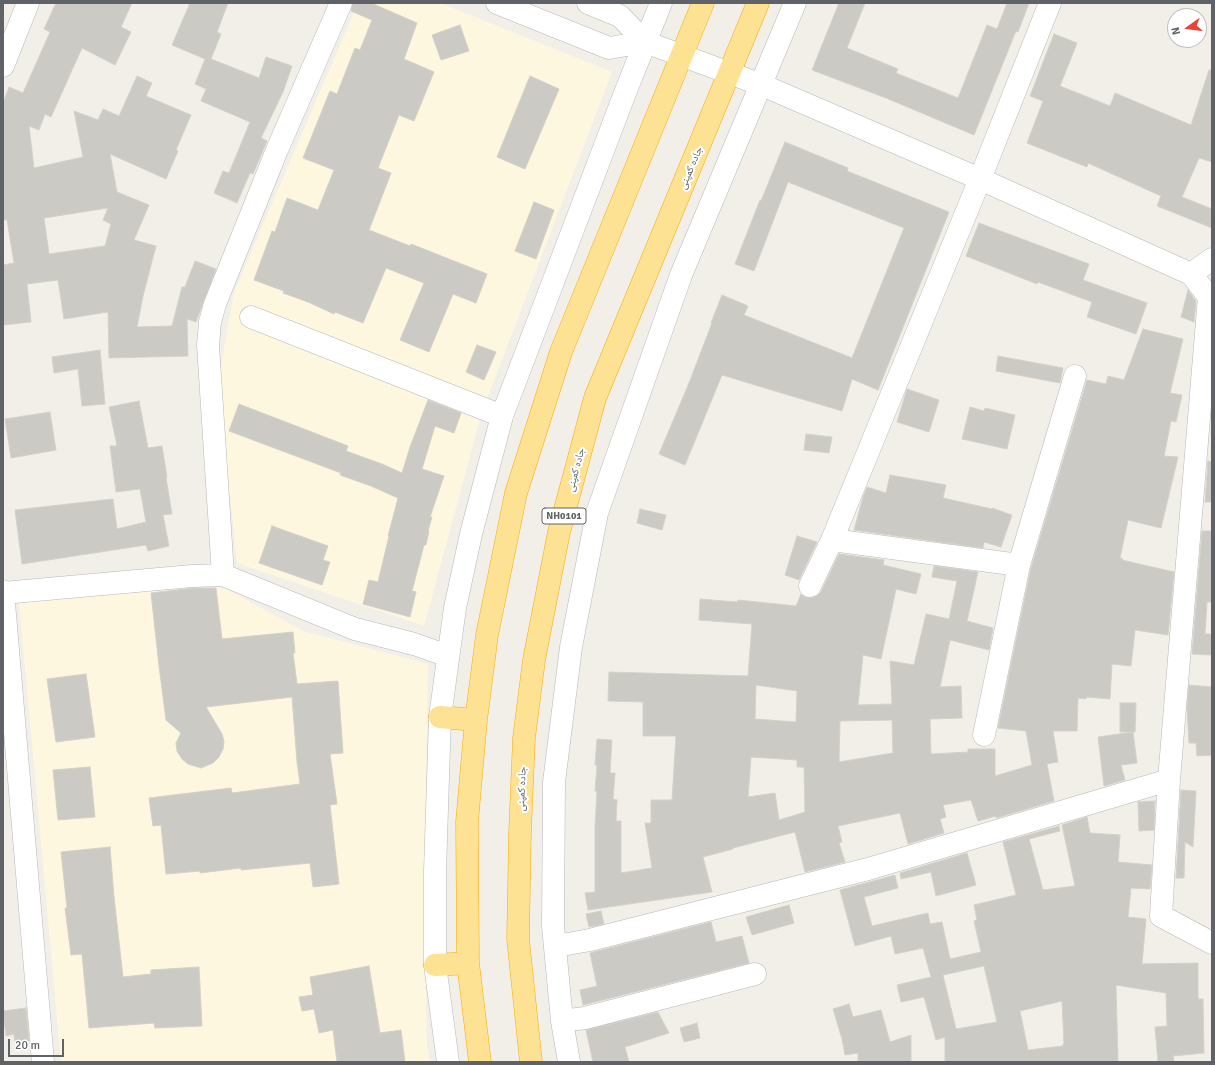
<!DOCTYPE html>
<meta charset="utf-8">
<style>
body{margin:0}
#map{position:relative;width:1215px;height:1065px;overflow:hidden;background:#f1efe8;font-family:Signika,sans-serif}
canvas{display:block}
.frame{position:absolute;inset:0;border:4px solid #5f6368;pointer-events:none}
.north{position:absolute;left:1167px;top:8px;width:40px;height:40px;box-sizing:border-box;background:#fff;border:1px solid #bfc1c3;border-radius:50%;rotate:256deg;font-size:11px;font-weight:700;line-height:16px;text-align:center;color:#5f6368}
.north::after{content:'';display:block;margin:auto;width:14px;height:18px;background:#ea4335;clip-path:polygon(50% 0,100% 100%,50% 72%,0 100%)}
.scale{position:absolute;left:8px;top:1039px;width:56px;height:18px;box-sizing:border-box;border:2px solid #5f6368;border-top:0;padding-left:5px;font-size:12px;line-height:14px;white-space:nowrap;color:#5f6368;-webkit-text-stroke:3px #fff;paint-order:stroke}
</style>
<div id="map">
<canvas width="1215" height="1065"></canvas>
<div class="frame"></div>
<div class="north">N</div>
<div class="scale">20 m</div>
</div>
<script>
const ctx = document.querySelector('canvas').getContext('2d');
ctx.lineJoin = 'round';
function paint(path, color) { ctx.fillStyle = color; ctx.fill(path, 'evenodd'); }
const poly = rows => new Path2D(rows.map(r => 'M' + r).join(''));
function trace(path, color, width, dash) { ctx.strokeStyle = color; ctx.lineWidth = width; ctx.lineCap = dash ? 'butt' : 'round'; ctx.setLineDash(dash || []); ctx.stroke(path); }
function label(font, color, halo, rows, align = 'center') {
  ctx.font = font + ' Signika,"Noto Naskh Arabic",sans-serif'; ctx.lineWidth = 4; ctx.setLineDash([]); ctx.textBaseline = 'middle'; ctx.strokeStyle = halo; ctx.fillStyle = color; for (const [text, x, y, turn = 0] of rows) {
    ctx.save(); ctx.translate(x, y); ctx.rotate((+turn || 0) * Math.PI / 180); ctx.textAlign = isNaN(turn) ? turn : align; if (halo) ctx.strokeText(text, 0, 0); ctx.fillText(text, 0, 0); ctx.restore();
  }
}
paint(poly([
 [358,3,440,3,612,72,482,412,424,626,237,563,218,381,234,292],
 [196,585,225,588,303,631,428,664,424,908,427,1044,430,1062,61,1062,19,602]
]), '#fef7e0');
const building = poly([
 [56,3,132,3,121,27,131,32,115,65,82,48,51,117,45,114,39,130,29,126,34,168,83,157,74,111,98,120,103,109,119,116,137,76,152,83,146,96,191,115,176,150,178,151,166,179,110,154,117,192,149,205,134,240,156,246,143,296,137,327,172,326,182,287,185,287,195,261,216,269,196,322,187,319,188,356,109,358,108,312,64,319,58,280,27,284,31,322,3,325,3,265,14,263,7,220,3,220,3,103,9,87,23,93,50,32,44,29,56,3],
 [108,208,103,220,111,224,105,246,49,254,44,218,108,208],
 [190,3,228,3,217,32,221,34,211,59,259,78,266,57,292,66,283,92,261,138,267,141,253,174,250,173,237,203,214,193,223,171,229,173,250,122,201,101,206,89,195,84,205,59,172,45,190,3],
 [353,3,371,3,417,23,404,59,434,72,414,121,399,115,378,168,391,173,369,230,410,246,411,244,487,274,476,303,453,294,429,352,400,340,424,283,386,268,363,323,335,312,334,314,308,302,283,293,284,291,254,280,272,231,275,232,287,198,318,210,334,170,303,158,330,91,337,94,355,48,360,50,372,20,351,11,353,3],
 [839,3,865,3,847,48,898,69,896,73,958,98,987,25,997,29,1007,3,1029,3,1018,32,1016,31,974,135,886,98,812,70,839,3],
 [460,25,469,51,441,60,432,35,460,25],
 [1054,34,1077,43,1060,86,1110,106,1115,93,1191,125,1209,70,1212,70,1212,162,1199,158,1182,197,1212,209,1212,228,1157,206,1161,196,1088,163,1087,167,1027,143,1043,101,1030,96,1054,34],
 [530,76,559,89,525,169,497,157,530,76],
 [785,142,848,168,847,171,949,212,878,390,852,379,842,411,755,385,722,375,685,465,659,454,689,383,712,323,711,323,722,295,748,306,744,315,852,358,904,228,788,182,754,271,735,264,760,200,761,201,785,142],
 [534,202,554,210,536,259,515,251,534,202],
 [979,223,1089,264,1083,280,1147,303,1136,334,1087,317,1092,302,1038,282,1037,284,966,256,979,223],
 [1188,290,1196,301,1194,322,1181,317,1188,290],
 [1143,329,1183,339,1170,393,1182,395,1176,422,1171,421,1164,456,1178,457,1161,528,1128,520,1120,558,1123,559,1122,560,1174,572,1168,635,1135,630,1131,666,1112,664,1110,699,1086,697,1086,699,1078,698,1077,731,1053,731,1058,762,1047,764,1054,801,996,818,996,816,978,821,971,800,943,805,946,817,940,819,944,833,908,844,900,813,838,826,842,842,839,843,845,862,805,872,795,832,733,848,733,849,703,857,712,892,588,910,585,893,595,892,595,827,597,791,595,791,597,765,595,765,597,739,612,740,610,773,615,773,613,799,617,800,616,821,621,821,621,873,652,868,645,823,651,823,651,800,672,800,676,736,643,736,643,702,608,701,609,672,748,676,752,624,699,620,700,599,737,602,738,600,796,606,801,594,805,597,811,598,817,596,821,592,839,554,884,560,883,565,921,574,916,594,896,589,881,659,863,655,858,705,892,704,890,661,914,665,926,614,949,619,957,581,932,577,934,566,978,572,967,621,993,628,989,650,950,640,940,687,961,686,962,718,930,719,931,754,968,752,968,749,995,749,995,776,1032,765,1026,731,998,728,1031,568,1087,380,1106,384,1108,376,1124,380,1143,329],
 [756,685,797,691,796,722,755,719,756,685],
 [892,720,893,753,839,762,840,721,892,720],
 [751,757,797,760,797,767,804,767,805,812,779,820,775,793,748,797,751,757],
 [477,345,496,352,484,380,466,372,477,345],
 [100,350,105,404,82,406,78,369,54,373,52,357,100,350],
 [998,356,1063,368,1060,383,996,371,998,356],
 [907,389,939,400,929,432,897,422,907,389],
 [428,400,461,413,454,433,435,426,422,469,444,476,430,517,432,517,428,531,429,531,426,545,424,545,412,591,416,592,410,617,363,604,369,580,378,582,389,536,388,536,398,498,371,486,340,475,341,473,229,431,239,404,348,446,346,451,382,464,402,473,410,447,428,400],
 [139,401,148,448,162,446,167,477,166,478,172,514,163,515,169,546,148,551,146,545,22,564,15,510,113,499,117,529,146,522,140,489,116,492,110,446,117,446,109,407,139,401],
 [970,407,984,411,985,408,1015,415,1007,449,962,439,970,407],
 [50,412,56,450,11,458,5,419,50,412],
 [806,434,832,437,829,453,804,450,806,434],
 [1208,461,1212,462,1212,502,1205,502,1208,461],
 [890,475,946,485,943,498,992,509,992,508,1012,515,1001,547,984,542,983,548,854,530,863,497,867,487,886,493,890,475],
 [640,509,666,515,662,530,637,523,640,509],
 [272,526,328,546,323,560,330,562,322,585,259,563,272,526],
 [1202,531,1212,531,1212,602,1207,602,1205,634,1212,634,1212,655,1192,654,1202,531],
 [797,536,817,542,799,580,785,575,797,536],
 [193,588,216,588,222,639,293,632,295,653,293,653,297,684,338,681,343,753,330,754,337,804,330,805,339,884,313,887,310,863,241,870,241,868,200,873,200,871,166,874,161,825,153,826,149,798,231,788,232,793,300,784,297,762,292,697,206,707,222,734,224,741,223,749,219,757,213,763,201,768,188,764,182,759,177,751,176,743,181,733,166,720,159,666,151,593,193,588],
 [86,674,95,737,56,742,47,679,86,674],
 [1189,685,1212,687,1212,755,1197,756,1196,743,1189,743,1187,708,1189,685],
 [1120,703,1136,703,1135,732,1120,732,1120,703],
 [1133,732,1137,763,1121,765,1125,780,1104,786,1098,737,1133,732],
 [90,767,95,817,58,820,53,770,90,767],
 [1181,790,1196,791,1193,847,1185,842,1184,878,1176,878,1181,790],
 [1155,801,1154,830,1139,831,1138,802,1155,801],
 [1087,817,1090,833,1120,835,1118,862,1152,865,1150,889,1131,888,1128,917,1146,919,1142,964,1198,963,1198,999,1203,999,1204,1053,1173,1056,1174,1062,1158,1062,1155,1027,1167,1026,1166,993,1116,985,1118,1062,945,1062,945,1037,936,1040,924,997,901,1002,897,985,931,977,923,948,895,954,891,936,855,946,840,890,895,875,898,888,864,897,872,926,928,913,930,924,942,922,950,959,981,952,974,921,977,920,974,905,1016,895,1003,842,1059,826,1060,831,1029,839,1043,890,1075,886,1062,825,1087,817],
 [984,966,997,1022,956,1029,943,975,984,966],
 [1062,1001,1064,1044,1063,1044,1063,1046,1028,1050,1020,1011,1062,1001],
 [110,847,114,897,123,977,151,974,151,970,199,967,202,1026,155,1028,154,1023,89,1028,82,954,71,955,65,908,67,908,61,852,110,847],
 [967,853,976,885,936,896,931,872,901,879,900,873,967,853],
 [789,905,794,923,752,935,746,917,789,905],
 [601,911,604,924,589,927,586,914,601,911],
 [711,922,716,942,742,936,749,963,583,1005,580,990,597,986,590,953,711,922],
 [369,966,380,1033,401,1030,405,1062,337,1062,333,1030,319,1033,314,1009,302,1011,299,997,313,995,310,977,369,966],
 [849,1004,853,1017,881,1010,890,1042,911,1035,911,1062,858,1062,858,1053,845,1055,842,1039,833,1009,849,1004],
 [26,1008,29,1041,15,1043,14,1034,6,1036,3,1011,26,1008],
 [658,1012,669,1033,625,1047,629,1062,593,1062,586,1030,658,1012],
 [697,1023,700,1038,684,1042,680,1028,697,1023]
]);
paint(building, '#cccac5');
trace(building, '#d6d1c6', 1);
const minor = poly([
 [497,3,609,48,645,42],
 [588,3,620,16,645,42,762,85,980,179,1191,274,1209,297,1212,298],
 [3,66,28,3],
 [1191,274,1212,259],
 [1209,297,1169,780,1161,916,1212,943],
 [251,317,502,416],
 [832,540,1019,565],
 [223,575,208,345,210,322,215,304,277,150,341,3],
 [810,586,832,540,980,179,1050,3],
 [3,591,43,1062],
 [3,593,192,576,223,575,355,629,414,644,448,656],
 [984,735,1019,565,1075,376],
 [556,946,590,940,868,869,1169,780],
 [562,1021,585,1018,755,974],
 [448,1062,435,965,435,871,440,717,455,608,471,534,502,416,625,93,661,3],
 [569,1062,562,1021,553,926,554,782,571,647,597,513,681,275,795,3]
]);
const highway = poly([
 [440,717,476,720],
 [435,965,468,963],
 [480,1062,468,963,467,822,476,720,487,635,516,493,561,352,703,3],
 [531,1062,518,939,520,832,524,738,534,660,559,532,595,398,758,3]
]);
trace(minor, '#b5b8bc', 23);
trace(highway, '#f9ab00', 23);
trace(minor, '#fff', 22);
trace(highway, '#fde293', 22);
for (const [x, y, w] of [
 [564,516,44]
]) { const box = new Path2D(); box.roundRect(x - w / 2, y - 8, w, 16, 3); ctx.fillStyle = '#fff'; ctx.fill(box); trace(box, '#5f6368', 1); }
label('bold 10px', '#5f6368', null, [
 ["NH0101",564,516]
]);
label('11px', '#5f6368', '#fff', [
 ["جاده کمپنی",691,168,-67],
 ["جاده کمپنی",576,470,-75],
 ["جاده کمپنی",522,789,-88]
]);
</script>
